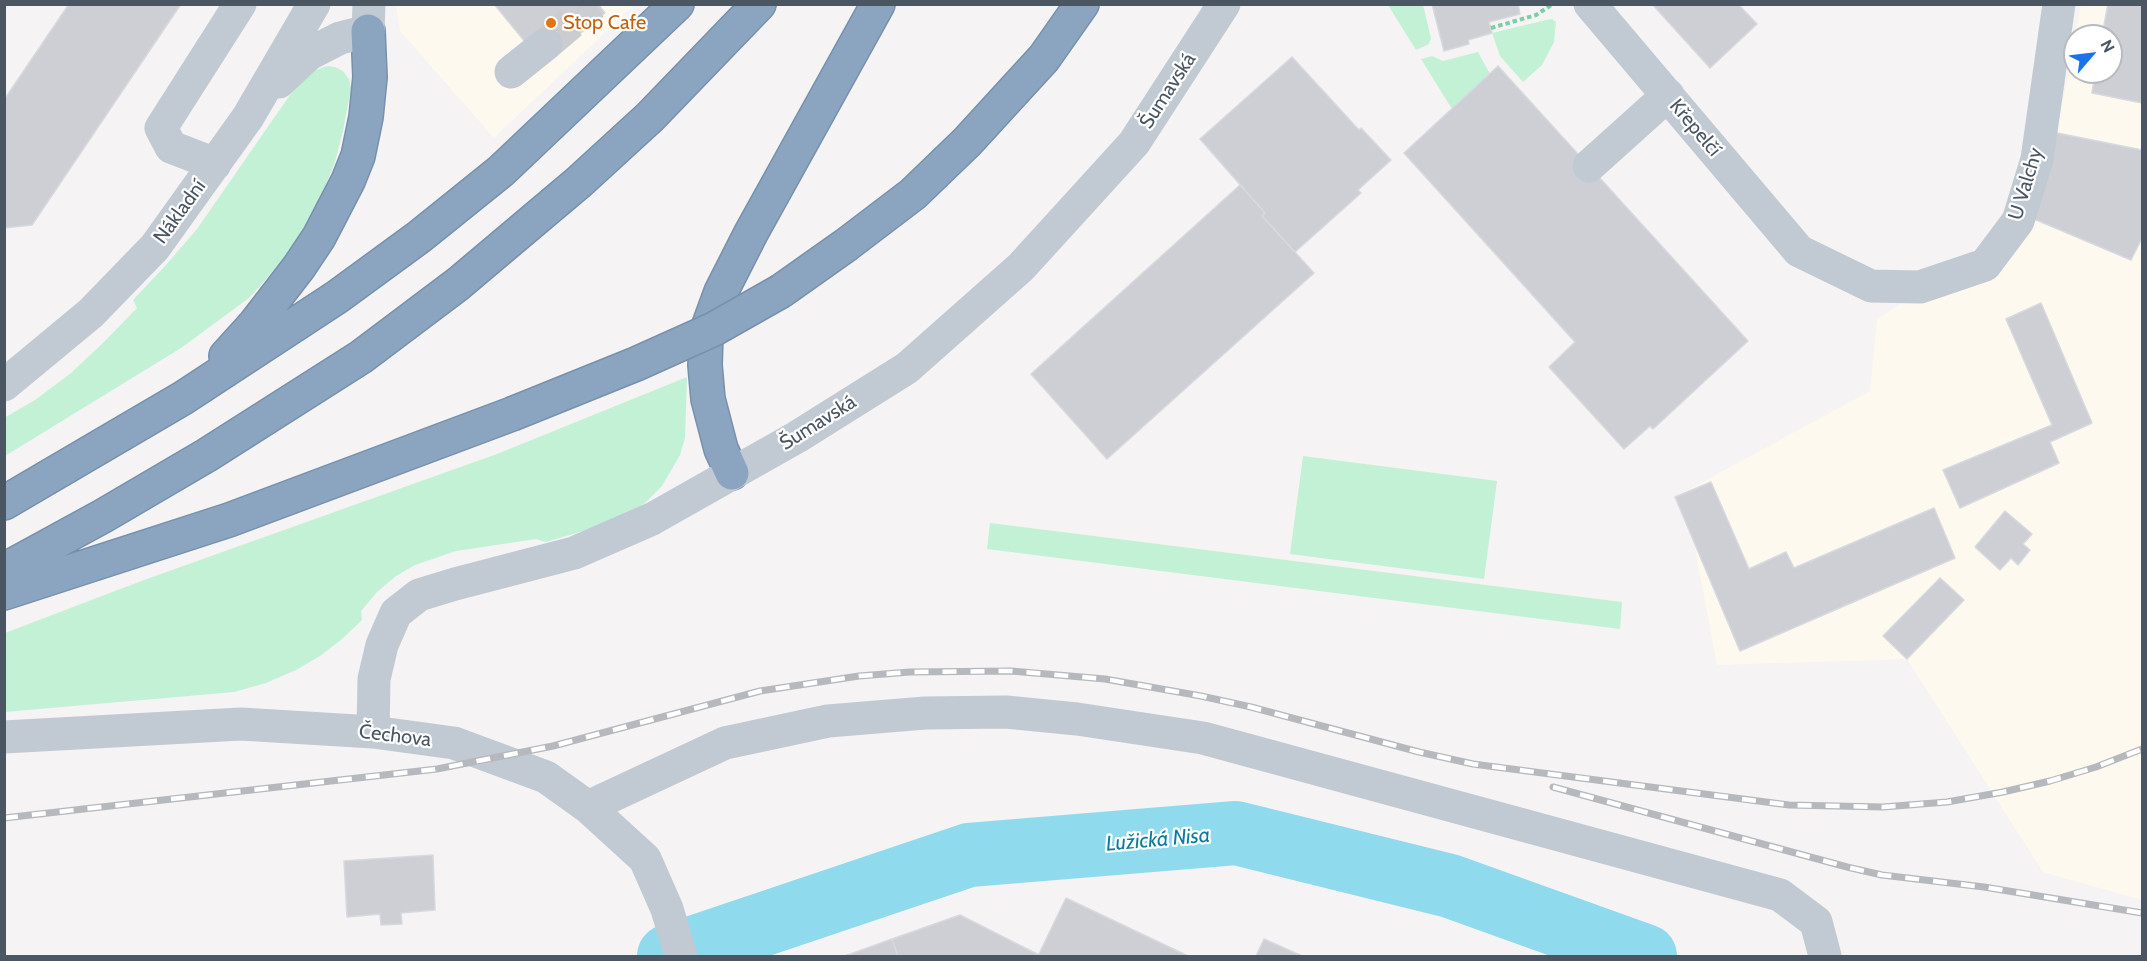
<!DOCTYPE html>
<meta charset="utf-8">
<style>
body{margin:0}
#map{position:relative;width:2147px;height:961px;overflow:hidden;background:#f5f3f3;font-family:Cabin,sans-serif}
canvas{display:block}
.frame{position:absolute;inset:0;border:6px solid #4a5661;pointer-events:none}
.north{position:absolute;left:2063px;top:24px;width:60px;height:60px;box-sizing:border-box;background:#fff;border:2px solid #b7bbc0;border-radius:50%;rotate:62deg;font-size:16px;font-weight:700;line-height:24px;text-align:center;color:#4a5661}
.north::after{content:'';display:block;margin:auto;width:21px;height:27px;background:#1a73e8;clip-path:polygon(50% 0,100% 100%,50% 72%,0 100%)}
</style>
<div id="map">
<canvas width="2147" height="961"></canvas>
<div class="frame"></div>
<div class="north">N</div>
</div>
<script>
const ctx = document.querySelector('canvas').getContext('2d');
ctx.lineJoin = 'round';
function paint(path, color) { ctx.fillStyle = color; ctx.fill(path, 'evenodd'); }
const poly = rows => new Path2D(rows.map(r => 'M' + r).join(''));
function trace(path, color, width, dash) { ctx.strokeStyle = color; ctx.lineWidth = width; ctx.lineCap = dash ? 'butt' : 'round'; ctx.setLineDash(dash || []); ctx.stroke(path); }
function label(font, color, halo, rows, align = 'center') {
  ctx.font = font + ' Cabin,sans-serif'; ctx.lineWidth = 4.5; ctx.setLineDash([]); ctx.textBaseline = 'middle'; ctx.strokeStyle = halo; ctx.fillStyle = color; for (const [text, x, y, turn = 0] of rows) {
    ctx.save(); ctx.translate(x, y); ctx.rotate((+turn || 0) * Math.PI / 180); ctx.textAlign = isNaN(turn) ? turn : align; if (halo) ctx.strokeText(text, 0, 0); ctx.fillText(text, 0, 0); ctx.restore();
  }
}
paint(poly([
 [396,5,634,5,494,138,400,31],
 [2081,5,2142,5,2142,900,2043,872,1907,659,1717,665,1694,543,1675,497,1870,391,1877,319,2034,219,2057,133],
 [2075,36,2111,36,2111,72,2075,72]
]), '#fdf9ef');
paint(poly([
 [1388,5,1423,5,1431,38,1429,44,1416,50],
 [1546,20,1552,19,1556,22,1554,42,1542,65,1523,82,1500,56,1492,33],
 [1478,52,1490,74,1452,109,1421,59,1432,56,1443,61],
 [327,66,335,67,343,71,349,79,351,88,343,131,335,162,323,192,306,227,285,258,249,298,181,348,5,456,4,418,35,400,71,373,104,342,137,308,133,300,166,265,197,229,290,95,302,80,313,71],
 [687,377,685,438,680,455,662,486,645,503,626,516,603,525,546,542,536,539,456,551,415,565,396,576,377,592,361,611,362,620,342,639,320,656,296,670,266,683,234,692,5,712,5,633,144,580,497,454],
 [1303,456,1497,481,1484,579,1290,554],
 [990,523,1622,602,1620,629,987,549]
]), '#c3f1d5');
trace(poly([
 [669,956,969,855,1236,833,1450,886,1645,956]
]), '#90daee', 64);
const building = poly([
 [69,4,181,4,32,225,4,228,4,100,69,4],
 [494,4,598,4,605,13,554,55,526,43,494,4],
 [1432,4,1518,4,1520,14,1489,22,1492,33,1468,40,1469,44,1444,51,1432,4],
 [1652,4,1738,4,1757,24,1710,68,1652,4],
 [2108,4,2142,4,2142,103,2092,93,2095,72,2111,72,2111,36,2102,36,2108,4],
 [1292,57,1359,130,1361,128,1391,160,1358,190,1361,193,1295,252,1262,216,1265,213,1200,139,1292,57],
 [1498,66,1748,341,1653,429,1650,426,1624,449,1549,367,1575,342,1404,153,1498,66],
 [2057,133,2142,150,2142,238,2131,260,2034,219,2057,133],
 [1240,185,1265,213,1262,216,1314,273,1107,459,1031,374,1240,185],
 [2041,303,2092,423,2050,442,2059,463,1960,508,1943,470,2052,425,2006,319,2041,303],
 [1711,482,1749,569,1786,552,1794,568,1934,508,1955,558,1740,651,1675,497,1711,482],
 [2005,511,2032,534,2023,544,2030,550,2018,565,2011,558,2000,570,1975,547,2005,511],
 [1940,578,1964,600,1907,659,1883,636,1940,578],
 [433,855,435,910,401,913,402,924,381,925,380,914,347,917,344,861,433,855],
 [1066,898,1188,956,1038,956,1066,898],
 [960,915,1039,955,1038,956,898,956,892,939,960,915],
 [892,939,898,956,845,956,892,939],
 [1264,939,1302,956,1256,956,1264,939]
]);
paint(building, '#cdcfd5');
trace(building, '#d7d9de', 1.5);
trace(poly([
 [546,44,593,4]
]), '#caccce', 33, [33, 16]);
const highway = poly([
 [781,291,846,245,913,194,967,142,1044,58,1082,4],
 [226,356,255,324,299,267,319,237,348,181,358,156,366,117,370,77,368,31],
 [732,473,721,449,708,399,705,365,706,333,721,292,751,233,878,4],
 [4,503,183,398,337,297,419,237,501,171,677,4],
 [4,570,103,516,207,455,361,357,458,284,579,182,650,117,759,4],
 [4,593,229,520,512,414]
]);
trace(highway, '#7690ad', 36);
trace(poly([
 [1491,28,1536,15,1553,4]
]), '#7ad0a6', 4, [4.5, 3]);
trace(poly([
 [1590,4,1799,251,1871,286,1920,287,1985,265,2018,221,2037,159,2059,4],
 [511,72,546,44],
 [279,82,309,54,340,38,368,31,369,4],
 [215,164,171,147,161,128,240,4],
 [1589,166,1668,95],
 [4,385,91,313,155,247,248,117,314,4],
 [373,732,374,679,382,645,396,613,419,595,455,584,574,553,652,519,797,437,907,368,1021,267,1134,143,1224,4],
 [4,737,241,724,373,732,454,743,546,777,588,807,645,859,667,909,681,956],
 [588,807,725,743,828,721,925,713,1006,712,1077,719,1203,738,1780,895,1816,922,1825,956]
]), '#c1cad2', 33);
trace(highway, '#8ba5c1', 33);
const rail = poly([
 [1553,787,1847,867,1882,875,1984,887,2142,913],
 [4,818,437,769,553,746,760,691,859,676,910,672,1011,671,1105,679,1201,696,1251,707,1419,752,1473,764,1789,805,1883,807,1947,802,2003,792,2050,781,2096,767,2142,749]
]);
trace(rail, '#b5b8bd', 7);
trace(rail, '#fff', 4.5, [14]);
const highwayBridge = poly([
 [512,414,636,364,714,329,781,291]
]);
trace(highwayBridge, '#7690ad', 36, []);
trace(highwayBridge, '#8ba5c1', 33);
for (const [x, y, r, color] of [
 [551,23,6,"#e8710a"]
]) { const dot = new Path2D(); dot.arc(x, y, r, 0, 2 * Math.PI); ctx.fillStyle = color; ctx.fill(dot); trace(dot, '#fff', 2); }
label('20px', '#c56008', '#fff', [
 ["Stop Cafe",563,23]
], 'left');
label('20px', '#4a5661', '#fff', [
 ["Šumavská",1168,91,-57],
 ["Křepelčí",1695,128,50],
 ["U Valchy",2026,184,-73],
 ["Nákladní",180,212,-54],
 ["Šumavská",818,423,-32],
 ["Čechova",395,736,7]
]);
label('italic 21px', '#0c7c9b', '#fff', [
 ["Lužická Nisa",1158,840,-5]
]);
</script>
